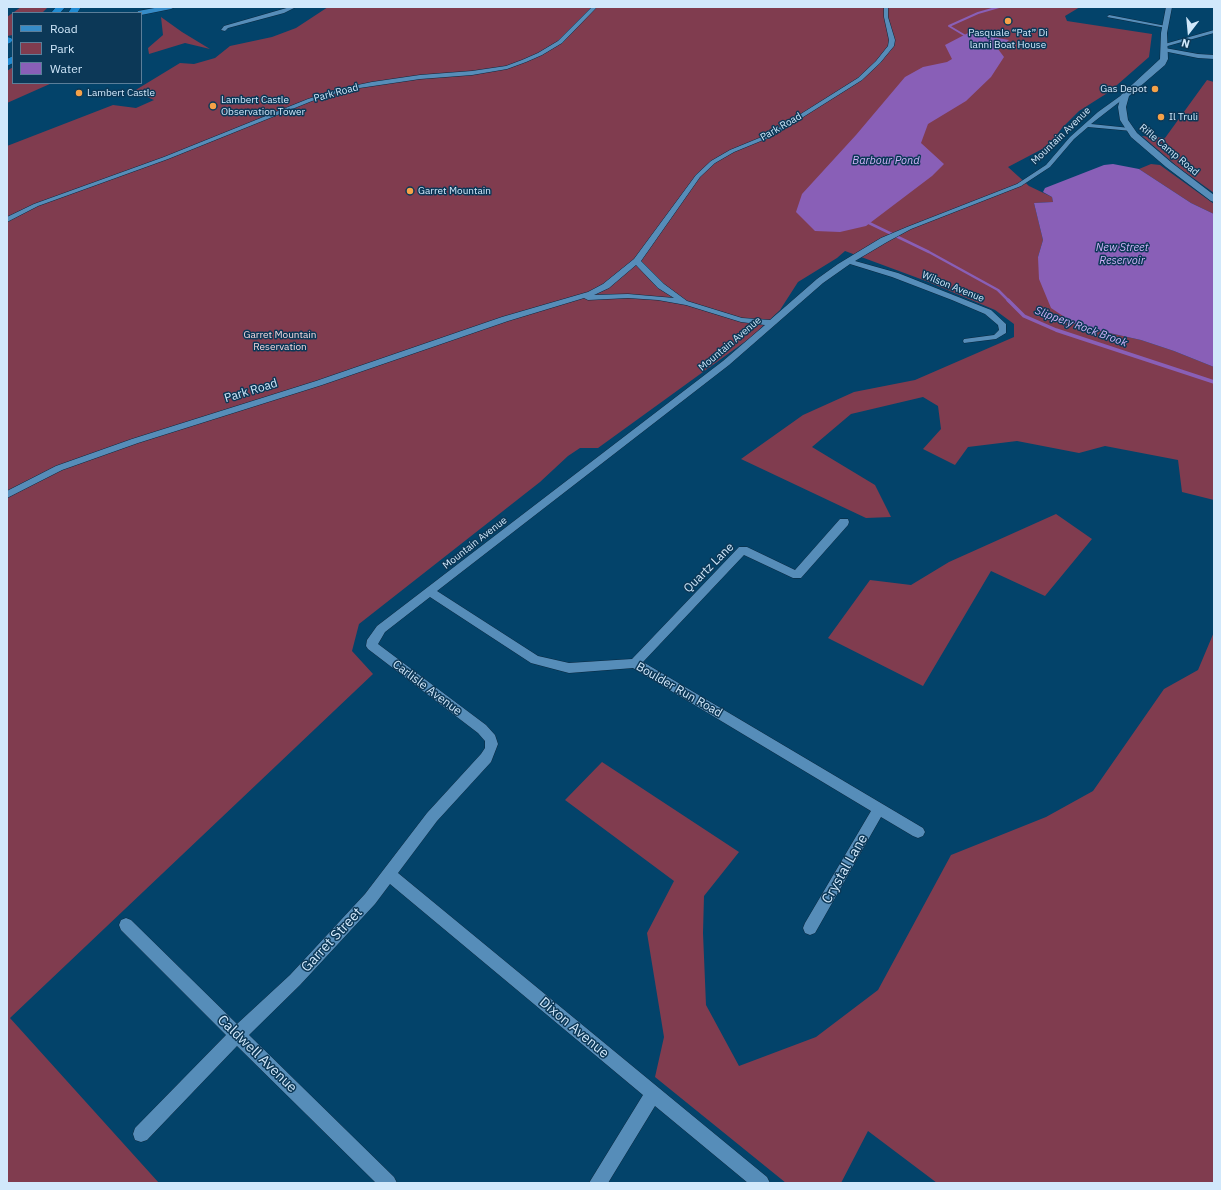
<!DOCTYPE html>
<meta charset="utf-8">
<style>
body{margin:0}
#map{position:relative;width:1221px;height:1190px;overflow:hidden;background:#03436a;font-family:"IBM Plex Sans",sans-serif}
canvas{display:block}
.frame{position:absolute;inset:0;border:8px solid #d1e8fb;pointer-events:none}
.legend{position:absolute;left:12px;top:12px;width:130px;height:72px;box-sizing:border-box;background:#0c3857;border:1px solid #5b7e99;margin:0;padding:5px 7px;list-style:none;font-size:12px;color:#d1e8fb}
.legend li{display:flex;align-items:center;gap:8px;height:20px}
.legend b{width:20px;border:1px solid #5b7e99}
.north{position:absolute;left:1169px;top:12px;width:40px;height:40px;-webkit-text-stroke:3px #0c3857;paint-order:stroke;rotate:196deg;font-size:11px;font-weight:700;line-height:16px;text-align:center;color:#d1e8fb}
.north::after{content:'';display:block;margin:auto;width:14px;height:18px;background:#d1e8fb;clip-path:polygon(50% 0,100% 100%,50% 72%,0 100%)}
</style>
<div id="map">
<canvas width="1221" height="1190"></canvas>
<div class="frame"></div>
<ul class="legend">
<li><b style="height:5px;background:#368cc8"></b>Road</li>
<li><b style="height:11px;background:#803c4f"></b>Park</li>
<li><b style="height:11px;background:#895fb7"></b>Water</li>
</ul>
<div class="north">N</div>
</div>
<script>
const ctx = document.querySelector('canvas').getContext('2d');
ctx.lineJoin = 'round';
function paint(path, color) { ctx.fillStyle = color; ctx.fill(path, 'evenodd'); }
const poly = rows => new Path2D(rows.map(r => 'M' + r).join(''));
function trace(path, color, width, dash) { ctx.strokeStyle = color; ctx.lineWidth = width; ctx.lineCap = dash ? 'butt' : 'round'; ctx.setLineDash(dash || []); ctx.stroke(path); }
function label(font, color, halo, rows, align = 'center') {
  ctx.font = font + ' "IBM Plex Sans",sans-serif'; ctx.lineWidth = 3; ctx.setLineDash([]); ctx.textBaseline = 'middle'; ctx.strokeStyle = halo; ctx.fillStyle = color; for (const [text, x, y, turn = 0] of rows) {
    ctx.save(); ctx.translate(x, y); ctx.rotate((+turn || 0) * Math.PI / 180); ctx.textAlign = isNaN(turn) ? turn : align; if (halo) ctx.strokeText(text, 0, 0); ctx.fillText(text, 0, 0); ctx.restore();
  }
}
paint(poly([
 [21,7,48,7,42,13,13,13,13,35,7,36,7,17],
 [328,7,1080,7,1065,16,1067,21,1152,34,1149,57,1109,92,1079,111,1062,128,1048,146,1008,167,1029,186,1052,197,1053,202,1034,203,1043,240,1038,257,1078,326,1141,340,1174,351,1214,367,1214,500,1182,492,1178,460,1105,446,1079,453,1017,441,968,447,955,465,923,449,941,429,938,406,923,397,851,414,812,447,875,485,891,517,866,518,741,459,803,415,854,392,915,380,1014,337,1014,324,995,310,926,281,845,251,837,258,798,282,780,310,750,338,598,448,580,448,568,456,540,482,359,624,352,651,373,674,10,1018,159,1183,7,1183,7,146,113,105,136,108,154,100,134,91,180,63,194,64,215,58,230,46,272,37,296,28],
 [161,17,182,32,210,49,185,43,149,54,148,48,163,35],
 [13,67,13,83,52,83,7,103,7,71],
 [1207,80,1214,82,1214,193,1178,167,1142,136,1165,138],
 [1151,164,1160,165,1214,204,1214,214,1191,203,1139,169],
 [1056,514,1092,539,1045,596,991,571,923,686,828,638,870,580,911,585,949,562],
 [1214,632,1214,1183,937,1183,868,1131,841,1183,786,1183,655,1077,664,1037,647,933,674,881,565,800,602,762,739,852,704,896,703,933,706,1005,739,1066,816,1037,878,990,951,855,1046,817,1093,791,1164,689,1198,670]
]), '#803c4f');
paint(poly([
 [968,33,1009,40,998,49,1004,57,991,77,966,101,928,124,921,143,944,164,932,176,866,226,840,232,815,231,796,212,802,194,856,135,905,77,923,67,947,62,952,59,945,45],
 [1113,164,1139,169,1191,203,1214,214,1214,367,1174,351,1141,340,1078,326,1051,308,1039,279,1038,257,1043,240,1034,203,1053,202,1052,197,1043,192,1045,188,1104,165]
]), '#895fb7');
trace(poly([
 [964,35,949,26,978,13,999,7]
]), '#895fb7', 2);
trace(poly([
 [869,223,929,252,998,290,1009,301]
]), '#895fb7', 2.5);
trace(poly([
 [1008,300,1024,316,1056,330,1214,382]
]), '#895fb7', 3.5);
const street = poly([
 [290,7,296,7,284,13,228,28,225,31,221,30,224,26,290,7],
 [592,7,597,7,562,43,542,55,526,62,507,69,472,75,420,79,346,90,312,101,168,159,38,206,7,222,7,217,34,204,164,157,308,99,343,88,372,82,420,75,472,71,506,66,522,60,538,53,558,41,592,7],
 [884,7,888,7,888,17,895,40,894,46,880,63,862,80,773,136,734,152,715,163,700,177,641,261,664,284,687,301,742,318,770,320,817,279,838,264,881,238,907,227,1017,184,1046,165,1070,137,1098,112,1123,94,1127,94,1127,96,1091,124,1130,128,1133,130,1132,131,1088,127,1074,139,1050,167,1021,186,911,229,887,242,855,261,898,273,991,310,1006,324,1006,333,996,339,964,343,963,341,964,339,994,335,999,330,998,325,985,314,952,300,892,277,850,264,823,283,729,365,437,591,538,656,569,663,632,659,739,547,747,547,795,570,840,519,848,519,849,522,848,525,801,578,793,578,744,555,643,662,923,828,925,832,923,836,918,838,913,836,881,817,815,933,810,935,805,933,803,928,805,923,871,811,633,668,569,673,531,663,430,597,385,632,378,644,486,725,495,735,498,744,491,762,437,821,398,873,767,1177,770,1183,748,1183,655,1106,608,1183,589,1183,643,1095,390,884,375,904,300,985,249,1035,394,1177,397,1183,376,1183,237,1046,147,1140,141,1142,135,1140,133,1134,135,1128,226,1035,121,930,119,925,121,920,126,918,131,920,237,1024,290,975,365,894,427,813,481,754,485,748,485,741,478,733,368,649,366,646,367,640,377,626,723,361,765,325,741,322,686,305,658,300,628,298,588,300,584,298,508,321,322,385,138,443,62,470,7,498,7,491,56,466,132,439,316,381,502,317,588,292,603,284,634,259,696,175,711,161,730,150,769,134,858,78,876,61,888,46,889,40,884,17,884,7],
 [636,265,658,288,674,298,628,294,594,295,609,288,636,265],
 [1109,15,1166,26,1168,27,1166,28,1107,17,1109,15],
 [1214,30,1214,33,1164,47,1161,45,1214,30],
 [1165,48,1198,54,1214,55,1214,59,1198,58,1163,51,1162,50,1165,48]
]);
const secondary = poly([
 [1166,7,1172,7,1167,33,1168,59,1165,65,1129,96,1126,107,1128,120,1137,133,1172,163,1214,195,1214,202,1211,201,1166,167,1131,137,1120,120,1118,107,1121,95,1160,59,1161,33,1166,7]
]);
const primary = poly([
 [160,7,175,7,171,9,141,15,141,13,137,13,138,11,160,7]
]);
const highway = poly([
 [56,7,65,7,60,13,51,13,56,7],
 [72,7,81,7,77,13,68,13,72,7],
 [7,37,11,38,13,40,10,43,7,44,7,37],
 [13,56,13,63,7,66,7,59,13,56]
]);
trace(street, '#0b283e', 1);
trace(secondary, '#0b283e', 1);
trace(primary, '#0b283e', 1);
trace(highway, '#0b283e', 1);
paint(street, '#568db9');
paint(secondary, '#568db9');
paint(primary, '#368cc8');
paint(highway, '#208bd2');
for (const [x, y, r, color] of [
 [1008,21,4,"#f6a248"],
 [1155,89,4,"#f6a248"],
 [79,93,4,"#f6a248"],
 [213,106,4,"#f6a248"],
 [1161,117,4,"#f6a248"],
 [410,191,4,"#f6a248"]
]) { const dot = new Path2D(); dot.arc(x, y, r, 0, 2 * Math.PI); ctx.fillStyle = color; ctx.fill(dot); trace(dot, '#0c3857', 1.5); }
label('10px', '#d1e8fb', '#0c3857', [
 ["Pasquale “Pat” Di",1008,33,"center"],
 ["lanni Boat House",1008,45,"center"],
 ["Gas Depot",1147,89,"right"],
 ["Lambert Castle",87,93],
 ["Lambert Castle",221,100],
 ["Observation Tower",221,112],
 ["Il Truli",1169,117],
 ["Garret Mountain",418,191]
], 'left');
label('10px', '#d1e8fb', '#0c3857', [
 ["Park Road",336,93,-15],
 ["Park Road",781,127,-30],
 ["Mountain Avenue",1061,136,-44],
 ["Rifle Camp Road",1169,150,40],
 ["Wilson Avenue",953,287,22],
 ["Mountain Avenue",730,344,-40],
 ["Mountain Avenue",475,543,-38]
]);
label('10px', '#f5d7dd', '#0c3857', [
 ["Garret Mountain",280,335],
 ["Reservation",280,347]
]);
label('italic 11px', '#d0b2f7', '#0c3857', [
 ["Barbour Pond",886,161],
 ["New Street",1122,248],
 ["Reservoir",1122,261],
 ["Slippery Rock Brook",1081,327,20]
]);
label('12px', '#d1e8fb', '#0c3857', [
 ["Park Road",251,391,-17],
 ["Quartz Lane",709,568,-45],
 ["Carlisle Avenue",427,688,37],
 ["Boulder Run Road",679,690,30]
]);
label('14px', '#d1e8fb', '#0c3857', [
 ["Crystal Lane",845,869,-60],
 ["Garret Street",332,940,-47],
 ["Dixon Avenue",574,1028,40],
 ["Caldwell Avenue",257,1054,44]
]);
</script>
